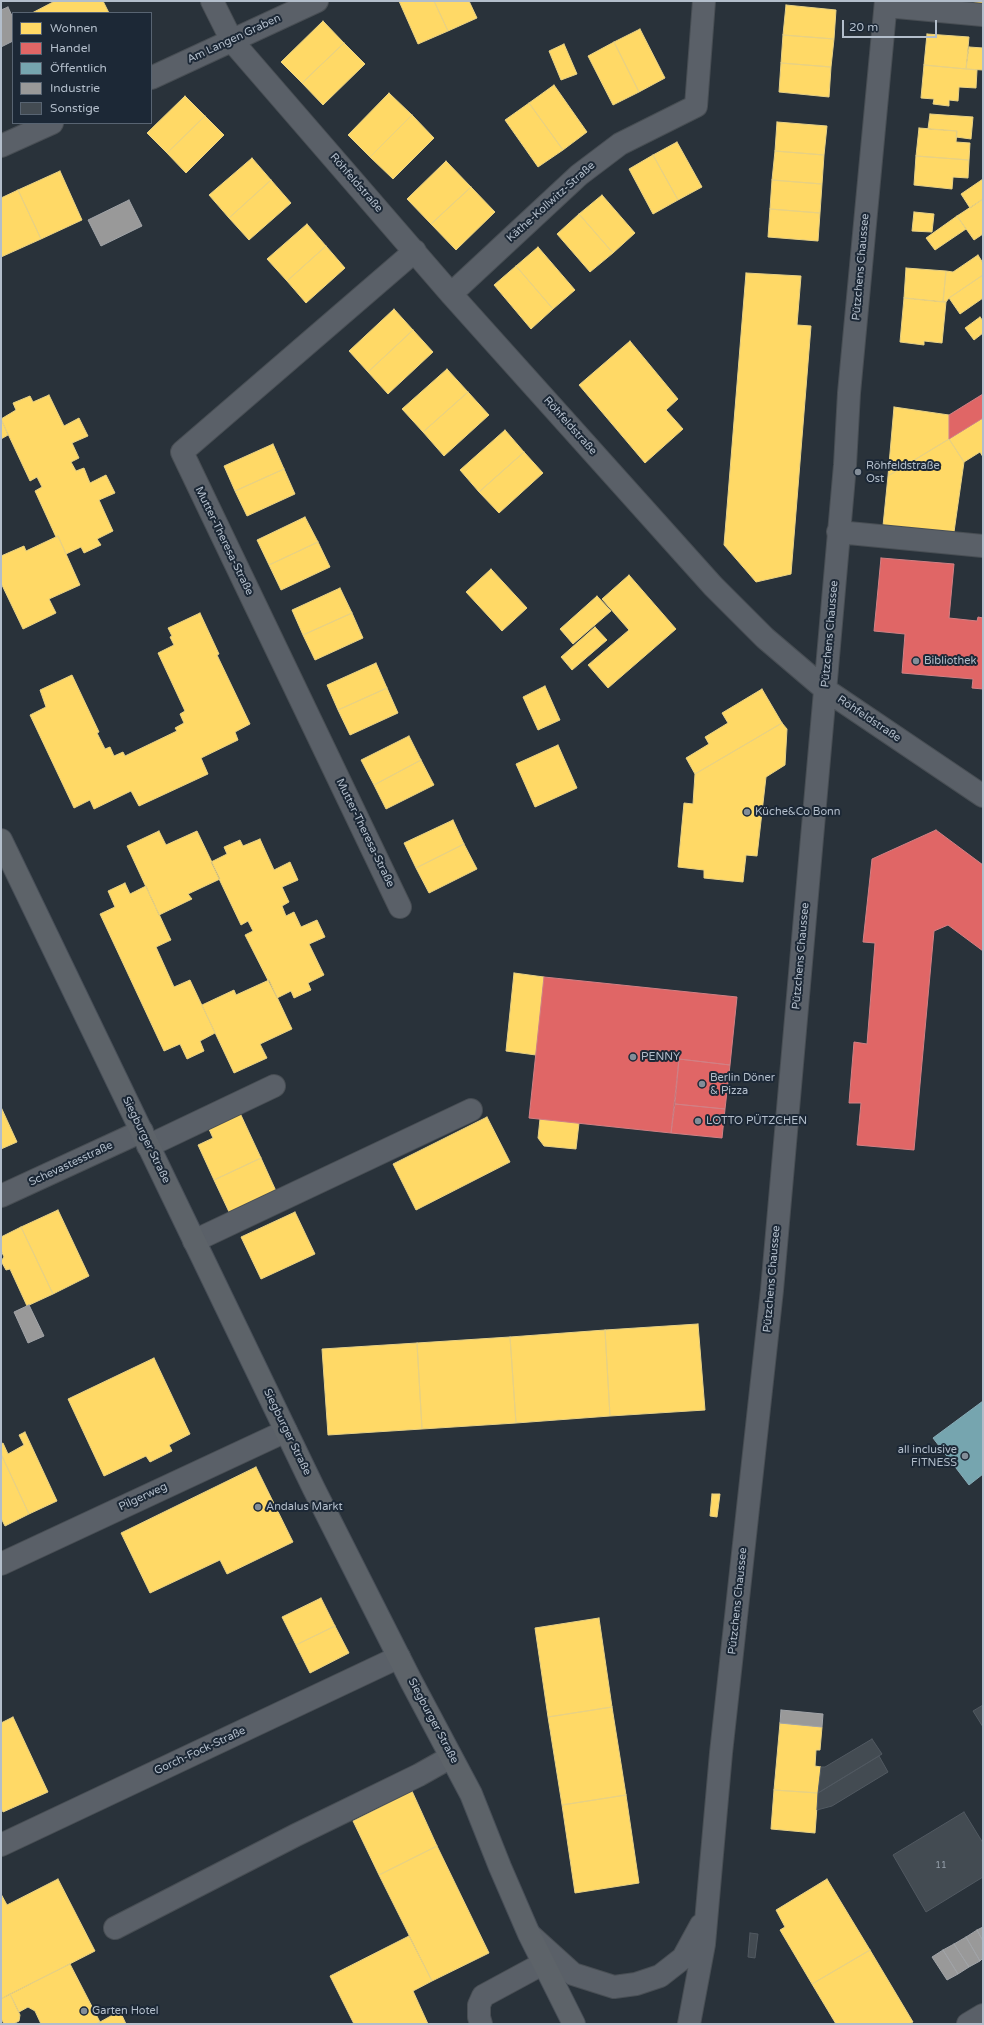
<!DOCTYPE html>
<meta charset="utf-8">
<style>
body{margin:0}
#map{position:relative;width:984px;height:2025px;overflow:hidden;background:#29323a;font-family:"Varela Round",sans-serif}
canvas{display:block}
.frame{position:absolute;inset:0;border:2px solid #b3becb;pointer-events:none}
.legend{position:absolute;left:12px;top:12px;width:140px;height:112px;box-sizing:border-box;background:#1c2836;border:1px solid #586472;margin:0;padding:5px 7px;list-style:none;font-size:12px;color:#b3becb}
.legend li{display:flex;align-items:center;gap:8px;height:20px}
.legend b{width:20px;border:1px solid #586472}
.scale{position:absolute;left:842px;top:20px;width:95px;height:18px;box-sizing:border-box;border:2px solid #b3becb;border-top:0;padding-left:5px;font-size:12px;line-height:14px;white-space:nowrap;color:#b3becb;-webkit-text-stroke:3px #1c2836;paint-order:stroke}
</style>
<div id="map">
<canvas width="984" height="2025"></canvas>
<div class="frame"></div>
<ul class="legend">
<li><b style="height:11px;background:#ffd966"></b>Wohnen</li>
<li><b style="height:11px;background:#e06666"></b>Handel</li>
<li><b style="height:11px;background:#76a5af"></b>Öffentlich</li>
<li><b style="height:11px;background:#999"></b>Industrie</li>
<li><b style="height:11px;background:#434b52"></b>Sonstige</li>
</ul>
<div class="scale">20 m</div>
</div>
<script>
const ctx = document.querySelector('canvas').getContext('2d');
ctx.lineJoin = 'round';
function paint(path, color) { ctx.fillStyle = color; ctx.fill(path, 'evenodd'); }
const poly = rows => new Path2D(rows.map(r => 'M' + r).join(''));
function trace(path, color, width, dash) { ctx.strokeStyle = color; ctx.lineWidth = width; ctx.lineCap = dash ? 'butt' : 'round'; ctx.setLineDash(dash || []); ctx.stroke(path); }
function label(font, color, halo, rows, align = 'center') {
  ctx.font = font + ' "Varela Round",sans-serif'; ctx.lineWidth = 4; ctx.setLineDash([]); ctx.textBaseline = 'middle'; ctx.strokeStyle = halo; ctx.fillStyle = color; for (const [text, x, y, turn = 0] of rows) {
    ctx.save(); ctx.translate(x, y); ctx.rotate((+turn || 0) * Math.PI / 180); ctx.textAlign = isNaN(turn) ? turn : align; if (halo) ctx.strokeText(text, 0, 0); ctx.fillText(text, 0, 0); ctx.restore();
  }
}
const homes = poly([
 [55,1,103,1,109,13,32,13,55,1],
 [399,1,434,1,448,31,418,44,399,1],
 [434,1,469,1,477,18,448,31,434,1],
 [930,1,983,1,983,9,930,1],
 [786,5,836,10,834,39,783,35,786,5],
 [323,21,344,43,302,83,281,62,323,21],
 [640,29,665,78,639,92,614,42,640,29],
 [927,34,969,37,966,69,924,65,927,34],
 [783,35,834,39,831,67,781,63,783,35],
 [614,42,639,92,613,105,588,56,614,42],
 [344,43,365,64,323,105,302,83,344,43],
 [564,44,577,74,561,80,549,51,564,44],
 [969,47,983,48,983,70,966,69,969,47],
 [781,63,831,67,829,97,779,92,781,63],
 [924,65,977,70,976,88,959,87,958,101,949,100,949,106,933,104,934,99,921,98,924,65],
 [554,85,587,132,563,150,529,103,554,85],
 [389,93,412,115,370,157,348,135,389,93],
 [185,96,205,116,167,153,147,133,185,96],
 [529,103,563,150,538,167,505,120,529,103],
 [930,114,973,117,971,139,956,137,957,131,928,129,930,114],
 [412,115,434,138,393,179,370,157,412,115],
 [205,116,224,135,186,173,167,153,205,116],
 [777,122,827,126,824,155,775,151,777,122],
 [919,128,957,131,956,142,970,143,969,160,916,156,919,128],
 [677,142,702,187,678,200,653,155,677,142],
 [775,151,824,155,822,184,772,180,775,151],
 [653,155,678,200,653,214,629,169,653,155],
 [916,156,969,160,968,178,953,177,952,189,914,185,916,156],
 [252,158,271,180,229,218,209,195,252,158],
 [446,161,471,187,431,224,407,199,446,161],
 [60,171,82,220,41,239,18,190,60,171],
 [983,179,983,199,970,208,961,194,983,179],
 [271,180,291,203,249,240,229,218,271,180],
 [772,180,822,184,820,213,770,209,772,180],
 [471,187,495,212,456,250,431,224,471,187],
 [18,190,41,239,1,257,1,198,18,190],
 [602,195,635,233,613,253,579,214,602,195],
 [983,199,983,234,974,240,957,216,983,199],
 [770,209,820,213,818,241,768,237,770,209],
 [914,212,934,214,932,232,912,231,914,212],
 [579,214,613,253,590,272,557,234,579,214],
 [957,216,966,229,935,250,926,238,957,216],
 [307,224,326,246,287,281,267,259,307,224],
 [326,246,345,268,306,303,287,281,326,246],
 [538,247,575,290,553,309,516,266,538,247],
 [978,255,983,263,983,275,949,298,946,302,943,302,946,271,953,272,978,255],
 [516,266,553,309,531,329,494,285,516,266],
 [906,268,946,271,943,302,904,298,906,268],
 [746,273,801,276,797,325,811,326,791,574,756,582,724,545,746,273],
 [983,275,983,298,960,314,949,298,983,275],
 [904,298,946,302,942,343,924,341,924,345,900,342,904,298],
 [394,309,413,330,368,372,349,351,394,309],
 [980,317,983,321,983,333,974,340,965,328,980,317],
 [413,330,433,352,388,394,368,372,413,330],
 [630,341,678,399,666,410,683,429,645,463,579,385,630,341],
 [447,369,468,392,423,432,402,409,447,369],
 [468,392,489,415,444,456,423,432,468,392],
 [49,395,64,426,79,418,88,436,72,443,79,458,71,462,76,471,84,468,90,483,106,475,115,493,99,500,113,531,97,539,101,545,84,553,81,547,66,554,58,536,56,537,35,491,42,487,37,477,30,481,1,419,16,410,13,403,30,396,33,402,49,395],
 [894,407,949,415,949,439,888,476,894,407],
 [983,418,983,457,980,452,964,462,949,439,983,418],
 [1,419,8,435,1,439,1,419],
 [505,430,524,452,479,492,460,470,505,430],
 [949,439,964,462,954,532,883,526,888,476,949,439],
 [273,444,284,469,235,491,224,466,273,444],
 [524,452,543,473,499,513,479,492,524,452],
 [284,469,295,494,247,516,235,491,284,469],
 [305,517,318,542,269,565,257,540,305,517],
 [58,536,80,585,49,599,56,613,23,629,1,583,1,556,24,546,26,551,58,536],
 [318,542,330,567,281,590,269,565,318,542],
 [491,569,527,608,502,631,466,592,491,569],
 [629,575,676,629,608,688,588,665,629,630,602,599,629,575],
 [340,588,352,613,303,635,292,610,340,588],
 [597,596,611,611,573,644,560,629,597,596],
 [200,613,219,654,217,655,250,724,235,732,238,740,201,758,208,774,139,806,131,791,94,809,90,800,74,808,30,715,46,707,40,690,72,675,99,732,97,733,105,749,110,747,114,756,123,752,125,756,177,731,175,728,184,723,180,714,185,711,158,653,174,645,170,637,172,636,168,628,200,613],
 [352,613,363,638,315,660,303,635,352,613],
 [595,627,607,640,572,670,561,657,595,627],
 [376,663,387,688,338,710,327,685,376,663],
 [545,686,560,720,538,730,523,697,545,686],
 [387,688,398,713,350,735,338,710,387,688],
 [762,689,782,723,695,774,686,758,709,744,705,737,728,723,722,713,762,689],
 [782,723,787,729,785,765,766,777,757,856,746,855,743,882,704,878,704,870,678,867,684,803,693,804,695,774,782,723],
 [409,736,421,760,374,785,361,760,409,736],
 [558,745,577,788,535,807,516,764,558,745],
 [421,760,434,785,386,809,374,785,421,760],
 [453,820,464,844,416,868,404,843,453,820],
 [159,831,166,845,197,831,220,879,188,894,192,899,159,915,127,846,159,831],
 [260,839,274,870,290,862,298,880,282,887,289,902,282,906,286,916,294,912,301,927,317,920,325,937,309,944,324,975,308,983,311,990,294,998,291,991,277,998,245,935,253,931,248,921,241,925,211,862,227,854,224,847,240,840,243,846,260,839],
 [464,844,477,869,429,893,416,868,464,844],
 [125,883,130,894,146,886,171,940,156,947,174,987,190,980,215,1033,200,1041,204,1051,187,1059,180,1044,164,1051,100,914,115,907,108,891,125,883],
 [514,973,544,977,536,1055,506,1051,514,973],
 [269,980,292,1029,260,1044,267,1058,234,1073,202,1005,234,990,236,995,269,980],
 [1,1107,17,1142,1,1149,1,1107],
 [240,1113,261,1158,214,1180,198,1145,213,1138,208,1127,240,1113],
 [487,1117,510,1162,416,1210,393,1164,487,1117],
 [540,1119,579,1123,576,1149,544,1146,538,1138,540,1119],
 [261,1158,276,1191,230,1214,214,1180,261,1158],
 [58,1210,89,1276,53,1294,21,1227,58,1210],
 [295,1212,315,1254,261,1279,241,1237,295,1212],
 [21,1227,53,1294,27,1306,10,1269,6,1270,1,1261,4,1257,1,1250,1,1237,21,1227],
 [698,1324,705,1410,610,1416,605,1330,698,1324],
 [605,1330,610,1416,516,1423,510,1337,605,1330],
 [510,1337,516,1423,422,1429,417,1343,510,1337],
 [417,1343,422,1429,328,1435,322,1349,417,1343],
 [154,1358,190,1434,169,1445,172,1451,150,1462,146,1456,104,1476,68,1399,154,1358],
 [25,1432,57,1501,29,1514,1,1454,1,1444,3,1443,8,1454,24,1445,19,1435,25,1432],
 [1,1454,29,1514,5,1526,1,1518,1,1454],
 [256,1467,293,1542,227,1574,220,1560,150,1593,121,1533,256,1467],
 [712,1494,720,1494,717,1517,710,1516,712,1494],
 [321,1598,335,1626,296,1645,282,1617,321,1598],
 [599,1618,612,1707,548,1717,535,1628,599,1618],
 [335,1626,349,1653,310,1673,296,1645,335,1626],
 [612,1707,626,1795,562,1805,548,1717,612,1707],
 [13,1717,48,1792,3,1812,1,1808,1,1723,13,1717],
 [780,1723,822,1727,820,1750,816,1750,815,1766,821,1767,818,1793,774,1790,780,1723],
 [774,1790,818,1793,815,1833,771,1829,774,1790],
 [412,1791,437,1846,379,1875,353,1821,412,1791],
 [626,1795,639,1883,575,1893,562,1805,626,1795],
 [437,1846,489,1953,432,1981,379,1875,437,1846],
 [58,1879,95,1951,1,1999,1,1894,7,1905,58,1879],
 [827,1879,870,1950,812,1984,780,1930,785,1927,776,1910,827,1879],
 [409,1936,432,1981,413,1991,428,2024,354,2024,330,1976,409,1936],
 [870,1950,913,2022,909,2024,836,2024,812,1984,870,1950],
 [70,1964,100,2022,96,2024,41,2024,35,2011,28,2007,19,2012,10,1994,70,1964],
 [10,1994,20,2015,19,2021,13,2024,4,2024,1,2018,1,1999,10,1994],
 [120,2011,126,2024,96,2024,100,2022,120,2011]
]);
paint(homes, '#ffd966');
trace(homes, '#e8d184', 1);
const shops = poly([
 [983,394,983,418,949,439,949,415,983,394],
 [881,558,954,564,949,618,977,621,978,617,983,618,983,689,972,688,973,679,902,673,905,634,874,631,881,558],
 [936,830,983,865,983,951,948,925,934,931,914,1150,857,1145,861,1103,849,1103,854,1042,867,1044,875,943,863,942,872,859,936,830],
 [544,977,737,997,730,1065,679,1059,671,1133,529,1118,544,977],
 [679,1059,730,1065,725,1109,675,1104,679,1059],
 [675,1104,725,1109,722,1138,671,1133,675,1104]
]);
paint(shops, '#e06666');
trace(shops, '#d28084', 1);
const public = poly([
 [983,1401,983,1474,969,1485,933,1438,983,1401]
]);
paint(public, '#76a5af');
trace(public, '#88acb7', 1);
const industry = poly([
 [8,7,13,18,13,41,1,47,1,10,8,7],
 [129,200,142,226,101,246,88,220,129,200],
 [29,1305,44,1336,28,1343,14,1312,29,1305],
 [781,1710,823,1714,822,1727,780,1723,781,1710],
 [983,1927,983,1941,977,1930,983,1927],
 [977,1930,983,1941,983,1958,980,1961,966,1937,977,1930],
 [966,1937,980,1961,969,1967,954,1944,966,1937],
 [954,1944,969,1967,958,1974,943,1950,954,1944],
 [943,1950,958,1974,947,1980,932,1957,943,1950]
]);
paint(industry, '#999');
trace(industry, '#a1a4a8', 1);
const building = poly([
 [983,1705,983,1727,973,1711,983,1705],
 [872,1739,882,1754,818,1793,821,1767,825,1767,872,1739],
 [879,1756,888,1772,832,1806,817,1810,818,1793,879,1756],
 [964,1812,983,1843,983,1877,926,1912,893,1855,964,1812],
 [750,1933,758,1934,755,1958,748,1957,750,1933]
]);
paint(building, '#434b52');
trace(building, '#515961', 1);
const minor = poly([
 [212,1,232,41,451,294,713,586,765,638,826,690,983,796],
 [886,6,983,15],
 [151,78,317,1],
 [1,146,52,123],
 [451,294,579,175,620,144,696,106,704,1],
 [838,532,983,546],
 [400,907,182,452,415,251],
 [148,1146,274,1086],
 [1,1196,142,1131],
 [194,1241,471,1110],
 [1,1564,286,1431],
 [1,1845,399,1657],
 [115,1928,296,1835,419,1775,451,1757],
 [530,1935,573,1974,614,1987,636,1984,660,1976,683,1958,701,1925],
 [481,2024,479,2017,479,2005,483,1996,544,1963],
 [689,2024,704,1944,721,1753,772,1290,845,465,849,393,886,1],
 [968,2024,983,2015]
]);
const major = poly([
 [1,840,314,1489,411,1681,471,1794,500,1867,529,1934,574,2024]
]);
trace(minor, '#484e54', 24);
trace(major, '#474e57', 24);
trace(minor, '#5a6068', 22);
trace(major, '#5d6369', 22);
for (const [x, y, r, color] of [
 [858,472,4,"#838d98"],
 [916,661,4,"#838d98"],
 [747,812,4,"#838d98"],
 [633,1057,4,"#838d98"],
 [702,1084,4,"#838d98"],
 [698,1121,4,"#838d98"],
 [965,1456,4,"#838d98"],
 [258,1507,4,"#838d98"],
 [84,2011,4,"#838d98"]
]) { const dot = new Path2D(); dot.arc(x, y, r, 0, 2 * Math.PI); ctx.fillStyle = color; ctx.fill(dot); trace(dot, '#1c2836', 1.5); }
label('9px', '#97a1ad', null, [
 ["11",941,1866]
]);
label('11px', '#b3becb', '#1c2836', [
 ["Am Langen Graben",234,39,-25],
 ["Röhfeldstraße",356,183,49],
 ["Käthe-Kollwitz-Straße",551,202,-42],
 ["Pützchens Chaussee",861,267,-85],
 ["Röhfeldstraße",570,426,48],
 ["Mutter-Theresa-Straße",224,541,64],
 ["Pützchens Chaussee",830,634,-85],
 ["Röhfeldstraße",869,719,34],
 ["Mutter-Theresa-Straße",365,833,64],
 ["Pützchens Chaussee",801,956,-85],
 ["Siegburger Straße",146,1140,64],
 ["Schevastesstraße",71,1164,-25],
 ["Pützchens Chaussee",772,1279,-85],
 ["Siegburger Straße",287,1432,64],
 ["Pilgerweg",143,1497,-25],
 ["Pützchens Chaussee",738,1601,-84],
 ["Siegburger Straße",433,1721,62],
 ["Gorch-Fock-Straße",200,1751,-25]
]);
label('11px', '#b3becb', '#1c2836', [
 ["Röhfeldstraße",866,466],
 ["Ost",866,479],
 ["Bibliothek",924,661],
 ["Küche&Co Bonn",755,812],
 ["PENNY",641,1057],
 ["Berlin Döner",710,1078],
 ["& Pizza",710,1091],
 ["LOTTO PÜTZCHEN",706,1121],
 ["all inclusive",957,1450,"right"],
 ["FITNESS",957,1463,"right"],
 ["Andalus Markt",266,1507],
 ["Garten Hotel",92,2011]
], 'left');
</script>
